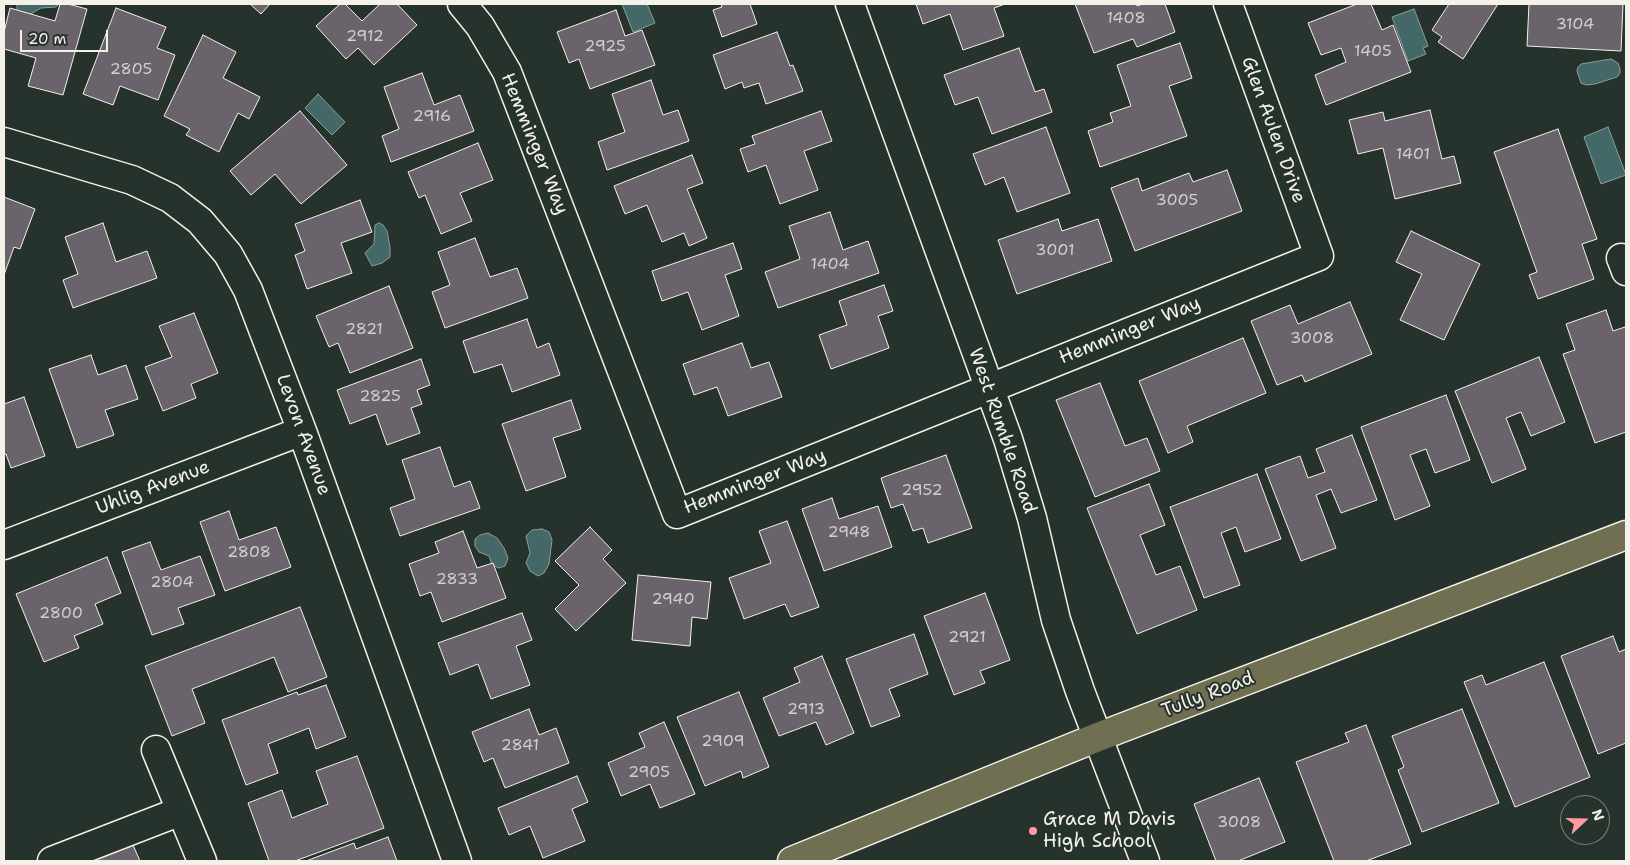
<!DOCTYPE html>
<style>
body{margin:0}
#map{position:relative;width:1630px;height:865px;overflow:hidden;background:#26332d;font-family:"Shantell Sans",sans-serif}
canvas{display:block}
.frame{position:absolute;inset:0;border:5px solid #f4f1e8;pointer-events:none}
.north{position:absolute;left:1560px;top:795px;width:50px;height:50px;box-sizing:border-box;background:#26332d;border:1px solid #787f78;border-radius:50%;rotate:69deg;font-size:14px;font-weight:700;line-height:20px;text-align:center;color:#f4f1e8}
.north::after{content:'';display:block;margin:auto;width:18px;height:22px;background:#ff9aa2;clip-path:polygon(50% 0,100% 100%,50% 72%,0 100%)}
.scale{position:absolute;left:20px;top:30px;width:88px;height:22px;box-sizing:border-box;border:2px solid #f4f1e8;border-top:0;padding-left:6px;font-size:15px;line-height:18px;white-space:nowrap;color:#f4f1e8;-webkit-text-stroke:4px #26332d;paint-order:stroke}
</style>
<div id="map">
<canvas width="1630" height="865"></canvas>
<div class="frame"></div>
<div class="north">N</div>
<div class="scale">20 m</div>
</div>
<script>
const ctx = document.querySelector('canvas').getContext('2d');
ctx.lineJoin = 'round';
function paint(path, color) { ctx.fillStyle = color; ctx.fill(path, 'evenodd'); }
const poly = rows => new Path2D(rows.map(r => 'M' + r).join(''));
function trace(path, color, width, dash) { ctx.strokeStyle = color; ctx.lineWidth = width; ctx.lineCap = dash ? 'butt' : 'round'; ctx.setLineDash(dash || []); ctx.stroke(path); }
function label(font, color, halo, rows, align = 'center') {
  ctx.font = font + ' "Shantell Sans",sans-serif'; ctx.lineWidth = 4; ctx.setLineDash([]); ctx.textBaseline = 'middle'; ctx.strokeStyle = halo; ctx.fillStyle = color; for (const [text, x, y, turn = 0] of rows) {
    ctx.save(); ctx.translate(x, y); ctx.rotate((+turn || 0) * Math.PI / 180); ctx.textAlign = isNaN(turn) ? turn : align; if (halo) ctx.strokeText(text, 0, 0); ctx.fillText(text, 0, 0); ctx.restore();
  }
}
const water = poly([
 [17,4,59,4,56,7,41,8,29,15,17,12,17,4],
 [622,4,647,4,655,23,633,32,622,4],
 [1414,9,1428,46,1423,48,1426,54,1408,61,1392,17,1414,9],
 [1611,59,1618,63,1620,69,1620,73,1617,77,1595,84,1586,85,1581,83,1577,71,1578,67,1581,64,1611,59],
 [318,94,345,122,332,135,305,108,318,94],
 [1608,127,1626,175,1601,184,1584,137,1608,127],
 [379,223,383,225,387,231,390,247,390,257,382,263,372,266,365,253,374,244,375,225,379,223],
 [542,529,549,532,552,540,549,564,544,573,538,576,530,571,526,563,530,553,526,536,532,530,542,529],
 [488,533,497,538,504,548,508,558,505,566,499,568,492,565,489,556,479,552,475,546,475,539,480,535,488,533]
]);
paint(water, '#446867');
trace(water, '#8a9f9b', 1);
const building = poly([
 [60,4,68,4,87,9,63,95,28,86,36,58,4,49,4,32,10,8,55,21,60,4],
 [250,4,270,4,261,14,250,4],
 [340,4,345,4,362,21,380,4,397,4,417,25,374,65,358,48,346,59,316,26,340,4],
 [721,4,750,4,757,24,722,37,713,10,722,7,721,4],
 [916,4,1005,4,994,8,1004,36,963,50,950,14,923,24,916,4],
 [1075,4,1136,4,1137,6,1143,4,1165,4,1175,32,1137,47,1133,39,1094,53,1075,4],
 [1357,4,1371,4,1382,30,1393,25,1411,72,1326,105,1315,75,1346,62,1341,48,1321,55,1308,23,1357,4],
 [1449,4,1498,4,1463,59,1438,42,1442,37,1432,30,1449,4],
 [1529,4,1623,4,1621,51,1527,46,1529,4],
 [116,8,166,27,157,48,175,55,158,100,120,86,113,105,83,94,116,8],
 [616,10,625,36,642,30,655,65,590,89,579,59,569,63,557,32,616,10],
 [777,32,790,66,793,65,803,91,766,104,759,83,744,88,742,82,725,89,713,55,777,32],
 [203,35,236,52,223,78,260,97,249,119,238,113,219,152,186,135,190,129,164,116,203,35],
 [1180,43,1192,78,1169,86,1187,136,1100,167,1088,131,1113,122,1110,113,1131,106,1117,65,1180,43],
 [1019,48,1035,92,1044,89,1052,112,992,134,978,97,955,105,944,75,1019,48],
 [422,73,434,105,460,95,474,131,391,162,382,136,399,129,384,87,422,73],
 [651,80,663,115,678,110,689,141,607,170,598,142,625,132,612,94,651,80],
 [1430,110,1442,159,1454,156,1461,183,1395,199,1383,148,1358,154,1349,120,1383,112,1385,121,1430,110],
 [300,111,347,165,301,204,275,174,251,195,230,171,300,111],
 [821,111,832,141,804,151,818,190,780,204,766,165,748,172,740,149,755,144,752,136,821,111],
 [1046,127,1070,193,1017,212,1004,177,985,185,973,154,1046,127],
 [1558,129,1597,239,1582,244,1594,279,1538,299,1529,275,1537,272,1494,152,1558,129],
 [478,143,493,180,460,193,472,221,441,234,425,195,419,198,408,172,478,143],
 [692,155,703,183,687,189,707,238,689,246,684,233,662,242,647,205,625,214,614,186,692,155],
 [1227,170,1242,211,1135,251,1111,188,1138,178,1142,191,1189,173,1193,182,1227,170],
 [4,197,35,209,20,249,14,247,4,275,4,197],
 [360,200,372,232,341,243,352,273,307,289,295,255,305,251,295,224,360,200],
 [830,212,843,250,868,241,879,273,778,308,765,272,800,259,789,226,830,212],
 [1058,219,1062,231,1098,219,1112,261,1017,294,998,240,1058,219],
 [103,223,116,262,147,251,157,278,73,308,63,280,78,274,65,237,103,223],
 [1411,231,1480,264,1444,340,1400,320,1422,274,1396,262,1411,231],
 [475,238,490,277,517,268,528,298,445,328,432,292,450,285,438,252,475,238],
 [733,243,742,269,725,275,739,316,702,330,688,292,662,301,652,271,733,243],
 [884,285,893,311,878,316,889,348,831,369,819,335,847,325,839,301,884,285],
 [389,286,413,348,350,373,338,343,329,347,316,316,389,286],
 [1350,302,1372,354,1305,382,1302,375,1277,385,1251,321,1290,305,1298,324,1350,302],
 [1606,310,1613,331,1625,327,1626,331,1626,432,1595,443,1563,354,1575,350,1566,324,1606,310],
 [194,313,218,373,191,384,196,398,163,411,145,367,172,357,159,326,194,313],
 [527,319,537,348,549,343,560,375,512,392,502,364,474,373,463,341,527,319],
 [1243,338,1266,393,1187,426,1193,442,1168,453,1139,381,1243,338],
 [742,343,751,368,769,362,782,397,728,416,717,387,694,395,683,364,742,343],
 [91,355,98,375,126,365,138,399,105,410,114,435,77,448,49,369,91,355],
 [1539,357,1565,422,1531,436,1521,412,1506,418,1526,469,1492,483,1455,391,1539,357],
 [421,359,430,385,417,390,422,404,411,408,420,433,387,445,376,414,350,424,337,390,421,359],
 [1100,383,1125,446,1147,438,1160,471,1095,497,1056,400,1100,383],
 [1446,395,1470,460,1435,473,1426,449,1410,455,1430,506,1395,520,1361,427,1446,395],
 [24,397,45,456,11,468,6,454,4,455,4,404,24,397],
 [571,400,581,429,553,438,566,477,526,491,502,424,571,400],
 [1352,435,1377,500,1341,513,1331,489,1316,495,1336,548,1301,561,1265,469,1300,456,1308,478,1325,472,1316,449,1352,435],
 [440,447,454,487,470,481,480,508,400,536,390,508,415,499,402,460,440,447],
 [946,455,972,528,928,543,923,528,913,531,903,504,891,508,881,478,946,455],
 [1257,474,1281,539,1245,552,1236,527,1221,533,1240,585,1204,598,1170,507,1257,474],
 [1149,484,1165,525,1140,535,1156,575,1180,566,1197,610,1137,634,1087,508,1149,484],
 [832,498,839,519,878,506,892,547,824,571,802,509,832,498],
 [229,511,239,540,276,527,291,567,225,591,200,522,229,511],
 [787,521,819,607,791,617,785,604,744,619,729,578,771,563,759,531,787,521],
 [590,527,612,550,603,559,626,583,576,631,555,609,579,585,555,561,590,527],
 [463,531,477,568,493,563,506,598,442,622,431,592,420,596,409,564,439,553,435,542,463,531],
 [150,542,161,570,200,556,215,595,178,608,184,624,152,635,122,552,150,542],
 [107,557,121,593,95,604,103,624,74,636,79,648,44,662,16,594,107,557],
 [638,575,711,582,707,619,692,617,690,646,632,640,638,575],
 [985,593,1010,660,980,671,985,683,954,695,924,616,985,593],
 [300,607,327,677,288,692,274,657,192,689,205,723,172,736,145,666,300,607],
 [522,613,532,640,516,646,530,685,491,699,478,664,450,675,438,643,522,613],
 [914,634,928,674,889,689,900,716,871,727,846,659,914,634],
 [1613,636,1619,652,1626,649,1626,743,1598,754,1561,656,1613,636],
 [822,656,854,733,826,745,816,722,779,736,763,698,800,682,794,668,822,656],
 [1544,662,1590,777,1515,807,1464,682,1482,675,1486,685,1544,662],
 [326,685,346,737,316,749,309,728,268,744,278,773,246,785,222,720,297,692,298,695,326,685],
 [739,692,769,767,743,778,741,771,705,786,677,717,739,692],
 [529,709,539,735,556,728,569,763,505,788,493,758,484,762,472,732,529,709],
 [1462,709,1499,803,1422,832,1398,770,1404,767,1392,736,1462,709],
 [664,722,695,794,660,808,650,784,621,796,608,763,645,747,639,733,664,722],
 [1366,725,1411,844,1366,861,1334,861,1296,762,1349,742,1345,733,1366,725],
 [357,756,384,828,295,861,269,861,248,803,282,790,292,818,328,804,316,771,357,756],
 [577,776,588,802,572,809,585,841,543,858,530,826,509,835,498,808,577,776],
 [1259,778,1285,842,1238,861,1216,861,1194,804,1259,778],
 [388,837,397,861,306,861,354,843,356,849,388,837],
 [133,845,140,861,92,861,133,845]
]);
paint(building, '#6b636b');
trace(building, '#f4f1e8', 1);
const minor = poly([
 [462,4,480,26,507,72,677,514,1319,256,1228,4],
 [850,4,1008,439,1032,518,1056,620,1080,691,1145,861],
 [4,142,132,180,170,198,200,221,228,254,248,290,302,431,457,861],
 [1621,258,1626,271],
 [4,545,302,431],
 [156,750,202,861],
 [52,861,181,811]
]);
const major = poly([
 [792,861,1098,737,1626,535]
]);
trace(minor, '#f4f1e8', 31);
trace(major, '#f4f1e8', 31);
trace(minor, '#26332d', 28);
trace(major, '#706f52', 28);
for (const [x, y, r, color] of [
 [1033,831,5,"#ff9aa2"]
]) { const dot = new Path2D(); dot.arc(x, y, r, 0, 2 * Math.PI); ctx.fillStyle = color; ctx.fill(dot); trace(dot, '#26332d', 2); }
label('16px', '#d2cec9', null, [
 ["1408",1126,19],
 ["3104",1575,25],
 ["2912",365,37],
 ["2925",605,47],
 ["1405",1373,52],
 ["2805",131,70],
 ["2916",432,117],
 ["1401",1413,155],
 ["3005",1177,201],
 ["3001",1055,251],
 ["1404",830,265],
 ["2821",364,330],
 ["3008",1312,339],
 ["2825",380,397],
 ["2952",922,491],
 ["2948",849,533],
 ["2808",249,553],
 ["2833",457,580],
 ["2804",172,583],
 ["2940",673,600],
 ["2800",61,614],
 ["2921",967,638],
 ["2913",806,710],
 ["2909",723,742],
 ["2841",520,746],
 ["2905",649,773],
 ["3008",1239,823]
]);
label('19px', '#f4f1e8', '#26332d', [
 ["Glen Aulen Drive",1273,130,70],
 ["Hemminger Way",534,144,68],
 ["Hemminger Way",1130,331,-22],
 ["West Rumble Road",1002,431,71],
 ["Levon Avenue",303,435,70],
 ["Hemminger Way",755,482,-21],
 ["Uhlig Avenue",153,488,-21],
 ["Tully Road",1208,695,-21]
]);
label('19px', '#f4f1e8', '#26332d', [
 ["Grace M Davis",1043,820],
 ["High School",1043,842]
], 'left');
</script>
